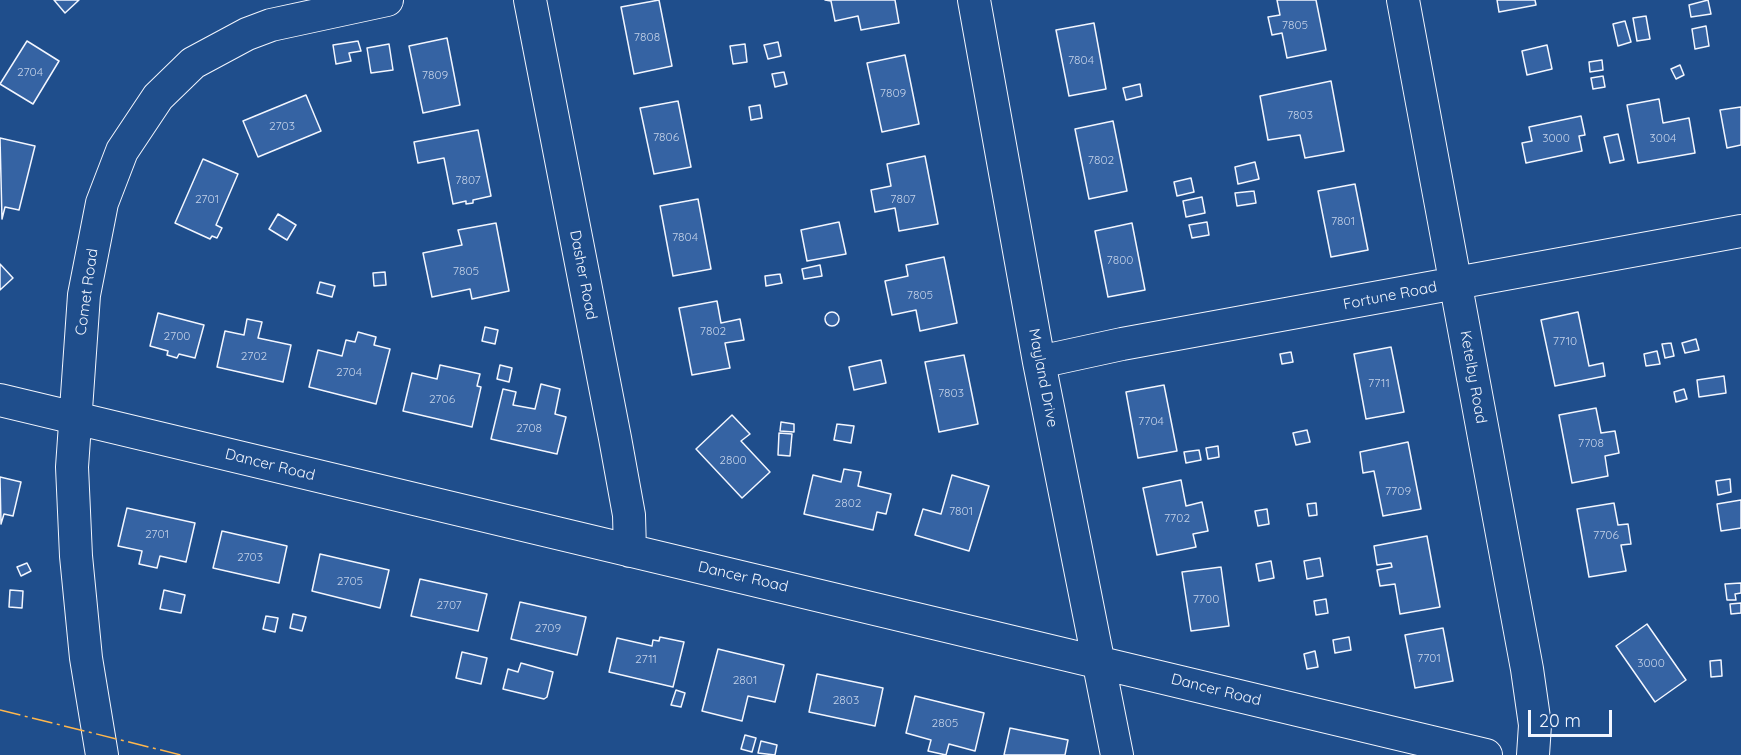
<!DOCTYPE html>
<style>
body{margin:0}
#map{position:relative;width:1741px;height:755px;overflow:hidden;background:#1f4e8c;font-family:Quicksand,sans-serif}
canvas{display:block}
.scale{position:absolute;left:1528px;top:710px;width:84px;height:27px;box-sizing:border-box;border:3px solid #f2f6ff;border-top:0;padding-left:8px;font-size:18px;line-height:21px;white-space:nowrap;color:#f2f6ff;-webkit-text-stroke:4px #1f4e8c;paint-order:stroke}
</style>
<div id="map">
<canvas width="1741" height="755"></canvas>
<div class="scale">20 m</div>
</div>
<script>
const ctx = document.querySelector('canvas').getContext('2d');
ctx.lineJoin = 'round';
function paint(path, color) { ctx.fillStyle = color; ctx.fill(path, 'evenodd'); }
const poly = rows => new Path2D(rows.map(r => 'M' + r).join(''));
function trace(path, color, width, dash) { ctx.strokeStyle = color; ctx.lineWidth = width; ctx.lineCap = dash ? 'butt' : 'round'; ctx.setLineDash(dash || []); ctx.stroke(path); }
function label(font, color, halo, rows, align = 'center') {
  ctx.font = font + ' Quicksand,sans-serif'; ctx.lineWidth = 4.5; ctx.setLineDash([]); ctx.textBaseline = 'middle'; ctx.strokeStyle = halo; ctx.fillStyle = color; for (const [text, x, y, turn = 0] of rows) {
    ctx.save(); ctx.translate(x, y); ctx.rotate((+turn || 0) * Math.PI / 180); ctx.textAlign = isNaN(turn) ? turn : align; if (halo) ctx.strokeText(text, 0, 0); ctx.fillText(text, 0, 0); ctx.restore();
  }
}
const building = poly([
 [54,0,79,0,65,13,54,0],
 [659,0,672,66,634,74,621,7,659,0],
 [825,0,895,0,899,23,861,30,858,16,835,21,831,1,825,0],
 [1277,0,1316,0,1326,50,1287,58,1282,33,1272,35,1268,17,1280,15,1277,0],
 [1497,0,1535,0,1536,5,1499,12,1497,0],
 [1708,0,1711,14,1691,17,1689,5,1708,0],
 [1646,16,1650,39,1637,41,1633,18,1646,16],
 [1625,21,1631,42,1618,46,1613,24,1625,21],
 [1094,23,1106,89,1069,96,1056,30,1094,23],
 [1706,26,1709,46,1695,49,1692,29,1706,26],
 [447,38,460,105,423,113,409,46,447,38],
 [27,41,59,61,33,104,0,84,27,41],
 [358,41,361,51,349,53,351,61,336,64,333,45,358,41],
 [778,42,781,56,768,59,764,45,778,42],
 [389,44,393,70,371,73,367,48,389,44],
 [745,44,747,62,733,64,730,46,745,44],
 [1547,45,1552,69,1527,75,1522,51,1547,45],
 [905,55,919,124,882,132,867,63,905,55],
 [1602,60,1603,70,1590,72,1589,62,1602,60],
 [1680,65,1684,75,1676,79,1671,69,1680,65],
 [784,72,787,84,775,87,772,74,784,72],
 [1603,76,1605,87,1593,89,1591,78,1603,76],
 [1331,81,1344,151,1305,158,1300,135,1268,140,1260,96,1331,81],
 [1140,84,1142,96,1126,100,1123,88,1140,84],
 [306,95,321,131,258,157,243,121,306,95],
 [1659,99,1663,123,1689,118,1695,153,1638,163,1627,105,1659,99],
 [678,101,691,167,654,174,640,108,678,101],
 [760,105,762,118,751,120,749,107,760,105],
 [1741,107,1741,145,1727,148,1720,110,1741,107],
 [1581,116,1585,135,1579,136,1582,151,1526,163,1522,143,1532,141,1529,127,1581,116],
 [1113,121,1127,191,1089,199,1075,129,1113,121],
 [478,130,491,196,473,200,473,203,466,204,466,201,453,204,444,158,418,163,414,142,478,130],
 [1618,134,1624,160,1610,163,1604,137,1618,134],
 [0,138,35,146,19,210,5,207,2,219,0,138],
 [925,156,938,224,899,231,895,208,875,212,871,190,891,186,887,164,925,156],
 [203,159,238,174,216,225,222,228,217,238,212,236,210,239,175,223,203,159],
 [1255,162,1259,179,1238,184,1235,167,1255,162],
 [1191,178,1194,192,1177,196,1174,182,1191,178],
 [1355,184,1368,250,1331,257,1318,191,1355,184],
 [1254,191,1256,203,1237,206,1235,193,1254,191],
 [1202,197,1205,213,1186,217,1183,201,1202,197],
 [698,199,711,269,673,276,660,206,698,199],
 [278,214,296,225,287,240,269,229,278,214],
 [839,222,846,254,807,261,801,230,839,222],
 [1207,222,1209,235,1192,238,1189,225,1207,222],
 [496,223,509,291,472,299,470,289,432,297,423,253,462,245,458,230,496,223],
 [1132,223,1145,290,1108,297,1095,231,1132,223],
 [944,257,957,323,920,331,916,310,892,315,885,281,908,276,906,265,944,257],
 [0,264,13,278,0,290,0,264],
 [820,265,822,276,804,279,802,269,820,265],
 [385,272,386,285,374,286,373,273,385,272],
 [780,274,782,283,766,286,765,276,780,274],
 [320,282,335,286,332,297,317,293,320,282],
 [717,301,721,323,740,319,744,340,725,343,730,368,692,375,679,308,717,301],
 '825 319a7 7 0 1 1 14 0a7 7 0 1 1-14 0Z',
 [1578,312,1589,366,1603,363,1605,376,1555,386,1541,320,1578,312],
 [158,313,204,325,195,358,179,354,177,358,167,355,168,351,150,346,158,313],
 [247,319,262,322,258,338,291,345,283,382,217,367,225,331,244,335,247,319],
 [485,327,498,330,495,344,482,341,485,327],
 [358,332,376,337,374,345,390,349,376,404,309,387,318,350,342,356,346,340,355,342,358,332],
 [1696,339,1699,350,1685,353,1682,343,1696,339],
 [1671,343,1674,356,1665,358,1662,344,1671,343],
 [1391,347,1404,412,1366,419,1354,354,1391,347],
 [1657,351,1660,364,1646,366,1644,354,1657,351],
 [1291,352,1293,362,1282,364,1280,354,1291,352],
 [964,355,978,424,939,432,925,362,964,355],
 [881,360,886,383,854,390,849,367,881,360],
 [440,365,480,374,477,386,481,387,472,427,403,411,412,373,437,379,440,365],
 [500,365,512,368,509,382,497,379,500,365],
 [1724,376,1726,393,1699,397,1697,380,1724,376],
 [541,384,560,389,555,414,566,417,557,454,491,439,503,389,516,392,513,405,535,409,541,384],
 [1164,385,1177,451,1138,458,1126,392,1164,385],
 [1684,389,1687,399,1676,402,1674,392,1684,389],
 [1596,408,1601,433,1615,431,1619,453,1605,456,1608,476,1572,483,1559,415,1596,408],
 [732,415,750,434,741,441,770,472,742,498,696,449,732,415],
 [781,422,794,424,794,432,780,431,781,422],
 [837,424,854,426,851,443,834,440,837,424],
 [1307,430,1310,442,1296,445,1293,433,1307,430],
 [779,433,792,434,790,456,778,455,779,433],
 [1408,442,1421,509,1383,516,1374,471,1363,473,1360,452,1408,442],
 [1218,446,1219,457,1208,459,1206,448,1218,446],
 [1199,450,1201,460,1186,463,1184,452,1199,450],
 [844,469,861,472,858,486,891,494,886,514,877,512,873,530,804,514,813,475,841,482,844,469],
 [952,475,989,486,969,551,915,535,923,509,941,514,952,475],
 [0,477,21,482,13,516,4,514,1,524,0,477],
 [1730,479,1731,492,1718,495,1716,481,1730,479],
 [1181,480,1186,506,1202,502,1208,531,1193,534,1196,547,1157,555,1143,488,1181,480],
 [1741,500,1741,528,1721,531,1717,504,1741,500],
 [1316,503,1317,515,1309,516,1307,504,1316,503],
 [1614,503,1618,525,1628,524,1631,544,1621,545,1626,571,1589,577,1577,509,1614,503],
 [127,508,195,523,186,562,160,556,157,568,139,564,142,551,118,546,127,508],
 [1267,509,1269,524,1258,526,1255,511,1267,509],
 [222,531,287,546,279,583,213,568,222,531],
 [1427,536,1440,607,1400,614,1395,584,1380,586,1377,570,1392,567,1391,563,1377,565,1374,546,1427,536],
 [320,554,389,570,380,608,312,591,320,554],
 [1320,558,1323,576,1307,579,1304,561,1320,558],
 [1271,561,1274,578,1259,581,1256,564,1271,561],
 [27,563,31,571,21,576,17,567,27,563],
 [1221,567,1229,626,1191,631,1182,572,1221,567],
 [420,579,487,594,478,631,411,616,420,579],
 [1741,583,1741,593,1735,594,1736,600,1727,600,1725,584,1741,583],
 [10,590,23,591,22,608,9,607,10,590],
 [164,590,185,595,181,613,160,609,164,590],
 [1326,599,1328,613,1316,615,1314,601,1326,599],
 [520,602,586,617,577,655,511,639,520,602],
 [1741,603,1741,613,1731,614,1730,604,1741,603],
 [293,614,306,617,302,631,290,628,293,614],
 [266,616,278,618,275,632,263,629,266,616],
 [1647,624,1686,680,1655,702,1616,646,1647,624],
 [1443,628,1453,681,1415,688,1405,635,1443,628],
 [660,637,684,642,673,687,609,672,617,638,652,646,653,640,659,641,660,637],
 [1349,637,1351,650,1335,653,1333,640,1349,637],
 [718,649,784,665,775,702,748,696,742,721,702,711,718,649],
 [1315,651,1318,667,1307,669,1304,654,1315,651],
 [462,652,487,658,481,684,456,678,462,652],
 [1721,660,1722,676,1711,677,1710,661,1721,660],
 [521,663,553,672,547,697,544,699,503,689,508,669,518,672,521,663],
 [817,674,883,688,875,726,809,712,817,674],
 [676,690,685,693,681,707,671,705,676,690],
 [915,696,984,713,975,751,949,744,946,755,928,751,931,740,906,733,915,696],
 [1010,728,1068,740,1065,755,1004,755,1010,728],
 [745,735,756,738,752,752,741,749,745,735],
 [761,741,777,745,775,755,758,753,761,741]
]);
paint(building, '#3563a3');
trace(building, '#f2f6ff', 1.5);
const minor = poly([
 [530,0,615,438,629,515,630,551],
 [974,0,1039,362,1117,755],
 [1403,0,1527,669,1535,725,1533,755],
 [1039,362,1122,344,1741,231],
 [0,400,1486,755],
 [102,755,86,658,76,556,72,467,84,295,102,203,122,151,158,97,193,63,247,34,271,25,387,0]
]);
trace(minor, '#f2f6ff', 34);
trace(minor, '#1f4e8c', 32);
trace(poly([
 [0,710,181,755]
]), '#ffb74d', 1.5, [21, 4.5, 3, 4.5]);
label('12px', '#c3d1e8', null, [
 ["7805",1295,25],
 ["7808",647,37],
 ["7804",1081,60],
 ["2704",30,72],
 ["7809",435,75],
 ["7809",893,93],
 ["7803",1300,115],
 ["2703",282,126],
 ["7806",666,137],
 ["3000",1556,138],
 ["3004",1663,138],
 ["7802",1101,160],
 ["7807",468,180],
 ["2701",207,199],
 ["7807",903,199],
 ["7801",1343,221],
 ["7804",685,237],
 ["7800",1120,260],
 ["7805",466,271],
 ["7805",920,295],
 ["7802",713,331],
 ["2700",177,336],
 ["7710",1565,341],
 ["2702",254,356],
 ["2704",349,372],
 ["7711",1379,383],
 ["7803",951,393],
 ["2706",442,399],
 ["7704",1151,421],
 ["2708",529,428],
 ["7708",1591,443],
 ["2800",733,460],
 ["7709",1398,491],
 ["2802",848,503],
 ["7801",961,511],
 ["7702",1177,518],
 ["2701",157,534],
 ["7706",1606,535],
 ["2703",250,557],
 ["2705",350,581],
 ["7700",1206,599],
 ["2707",449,605],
 ["2709",548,628],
 ["7701",1429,658],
 ["2711",646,659],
 ["3000",1651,663],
 ["2801",745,680],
 ["2803",846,700],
 ["2805",945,723]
]);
label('15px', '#f2f6ff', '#1f4e8c', [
 ["Dasher Road",583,275,79],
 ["Comet Road",87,292,-82],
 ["Fortune Road",1390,296,-11],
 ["Ketelby Road",1473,377,80],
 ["Mayland Drive",1043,378,79],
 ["Dancer Road",270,465,14],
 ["Dancer Road",743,577,13],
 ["Dancer Road",1216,690,14]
]);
</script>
